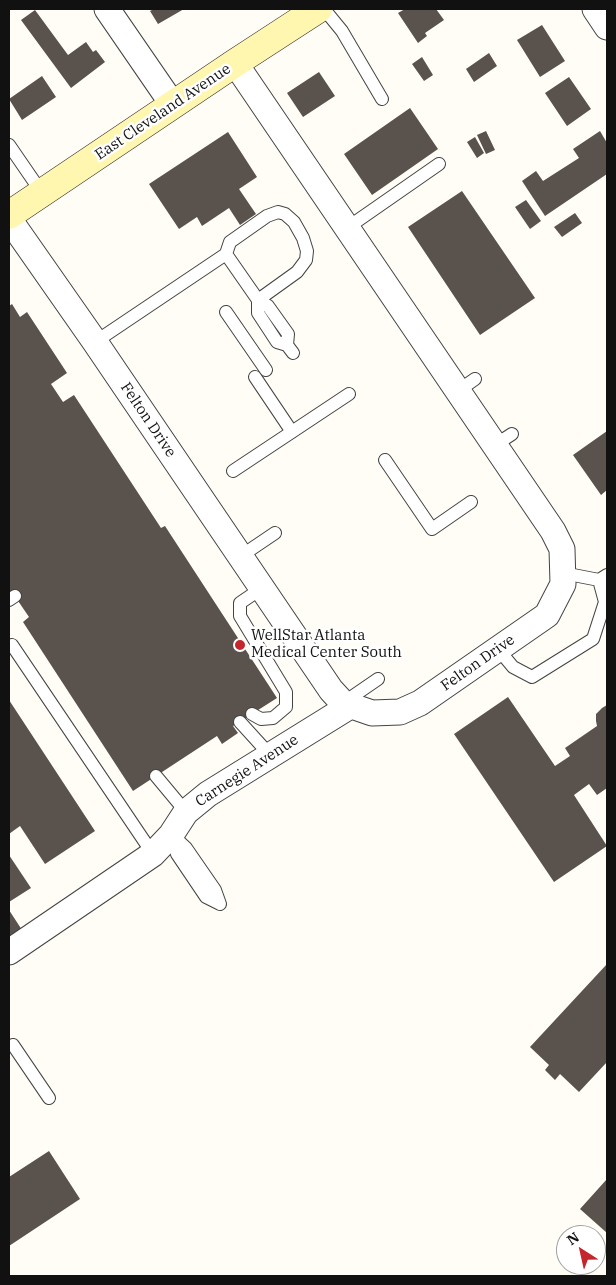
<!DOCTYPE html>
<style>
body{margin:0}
#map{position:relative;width:616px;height:1285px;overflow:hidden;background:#fffdf5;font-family:"IBM Plex Serif",serif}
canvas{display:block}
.frame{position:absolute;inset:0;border:10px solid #111;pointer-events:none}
.north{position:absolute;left:556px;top:1225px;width:50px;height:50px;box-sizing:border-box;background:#fff;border:1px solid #a0a0a0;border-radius:50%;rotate:325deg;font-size:14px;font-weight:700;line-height:20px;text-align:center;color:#111}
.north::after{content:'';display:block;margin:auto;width:18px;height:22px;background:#c4262e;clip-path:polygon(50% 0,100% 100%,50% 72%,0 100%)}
</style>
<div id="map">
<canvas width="616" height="1285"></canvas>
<div class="frame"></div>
<div class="north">N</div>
</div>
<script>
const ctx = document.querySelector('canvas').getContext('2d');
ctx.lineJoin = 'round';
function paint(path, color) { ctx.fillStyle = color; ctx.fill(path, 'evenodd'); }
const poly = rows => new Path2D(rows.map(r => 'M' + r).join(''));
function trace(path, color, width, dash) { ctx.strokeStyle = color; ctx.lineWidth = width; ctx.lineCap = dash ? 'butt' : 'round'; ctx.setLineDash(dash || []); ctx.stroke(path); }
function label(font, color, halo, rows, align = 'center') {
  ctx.font = font + ' "IBM Plex Serif",serif'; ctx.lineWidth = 5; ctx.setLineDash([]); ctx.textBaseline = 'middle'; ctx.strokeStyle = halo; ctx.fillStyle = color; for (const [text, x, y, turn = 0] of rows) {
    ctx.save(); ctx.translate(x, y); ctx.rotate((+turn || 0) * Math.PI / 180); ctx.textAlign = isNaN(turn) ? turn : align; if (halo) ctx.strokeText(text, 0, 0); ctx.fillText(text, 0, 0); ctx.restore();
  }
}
paint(poly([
 [154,9,184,9,158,24,150,11],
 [405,9,436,9,444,20,425,33,427,36,418,43,398,13],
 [35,10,68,55,86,42,93,52,96,50,105,62,71,88,21,20],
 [542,25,565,61,540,77,517,40],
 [489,53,497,66,474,82,466,69],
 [422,57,433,75,424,81,412,64],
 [319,72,335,96,303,117,287,93],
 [42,76,56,97,22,120,9,99],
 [569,77,591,109,567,126,545,93],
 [410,108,438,149,372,195,344,154],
 [486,131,495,150,486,154,477,135],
 [600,131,607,143,607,174,545,216,522,181,536,171,543,181,579,158,573,149],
 [228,132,257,177,239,189,256,214,240,225,229,208,202,226,197,217,179,229,149,184],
 [475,137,484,153,477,158,467,142],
 [462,191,535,298,480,335,408,227],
 [526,200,541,221,530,229,515,207],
 [575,213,582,223,562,237,554,227],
 [12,304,20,317,27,312,67,373,51,384,63,402,74,395,161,528,165,526,277,698,233,726,238,733,222,744,217,736,133,791,23,622,29,617,12,592,9,593,9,306],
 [607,431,607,490,601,495,573,455],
 [508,697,555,766,570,756,565,748,597,726,596,721,596,714,602,708,607,705,607,788,597,795,589,784,574,795,607,846,554,882,454,734],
 [9,700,95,831,45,864,20,826,9,834],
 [9,855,31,888,9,902],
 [9,910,22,930,9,939],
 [607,964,607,1062,579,1092,560,1074,555,1080,545,1070,549,1065,530,1047],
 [49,1151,80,1199,9,1246,9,1177],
 [607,1179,607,1233,580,1209]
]), '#5a524d');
const lane = poly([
 [324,9,342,31,382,99],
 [9,145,42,193],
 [347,228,439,164],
 [226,254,230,242,267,216,278,212,285,214,294,222,303,238,307,251,306,260,297,272,258,300],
 [258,300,258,313,277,342,287,345,293,353],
 [226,312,266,370],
 [95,342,226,254,258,300,268,306,288,334,287,345],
 [255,377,292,432],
 [458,391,475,379],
 [495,445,512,434],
 [385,460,432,529,471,502],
 [233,471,349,394],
 [241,556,275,533],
 [563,573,599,580],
 [9,600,15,596],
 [12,645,153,854],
 [498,649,513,667,532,677,593,639,605,602,599,580,607,575],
 [343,703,378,679],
 [252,714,261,719,273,718,286,707,286,692,240,616,240,603,262,588],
 [240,722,270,755],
 [156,776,186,812],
 [171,835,177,854,206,897,220,904],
 [172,835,186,848,215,890,220,904],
 [13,1045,49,1098]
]);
const street = poly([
 [107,9,173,105],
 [595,9,607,27],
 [9,219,95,342,331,690,343,703,372,713,400,712,420,703,547,615,563,584,562,549,553,531,235,63],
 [9,952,153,854,171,835,186,812,208,794,350,706]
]);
const secondary = poly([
 [9,215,235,63,318,9]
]);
trace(lane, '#444', 14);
trace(street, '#444', 27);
trace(secondary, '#333', 29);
trace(lane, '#fff', 12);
trace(street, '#fff', 25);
trace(secondary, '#fff6b0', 28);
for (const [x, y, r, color] of [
 [240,645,6,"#c4262e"]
]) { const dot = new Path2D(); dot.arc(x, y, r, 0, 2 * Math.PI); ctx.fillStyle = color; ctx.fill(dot); trace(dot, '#fff', 2); }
label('15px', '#111', '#fff', [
 ["East Cleveland Avenue",163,112,-34],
 ["Felton Drive",148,420,56],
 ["Felton Drive",478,663,-35],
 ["Carnegie Avenue",247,771,-33]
]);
label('15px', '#111', '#fff', [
 ["WellStar Atlanta",251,636],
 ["Medical Center South",251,653]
], 'left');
</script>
